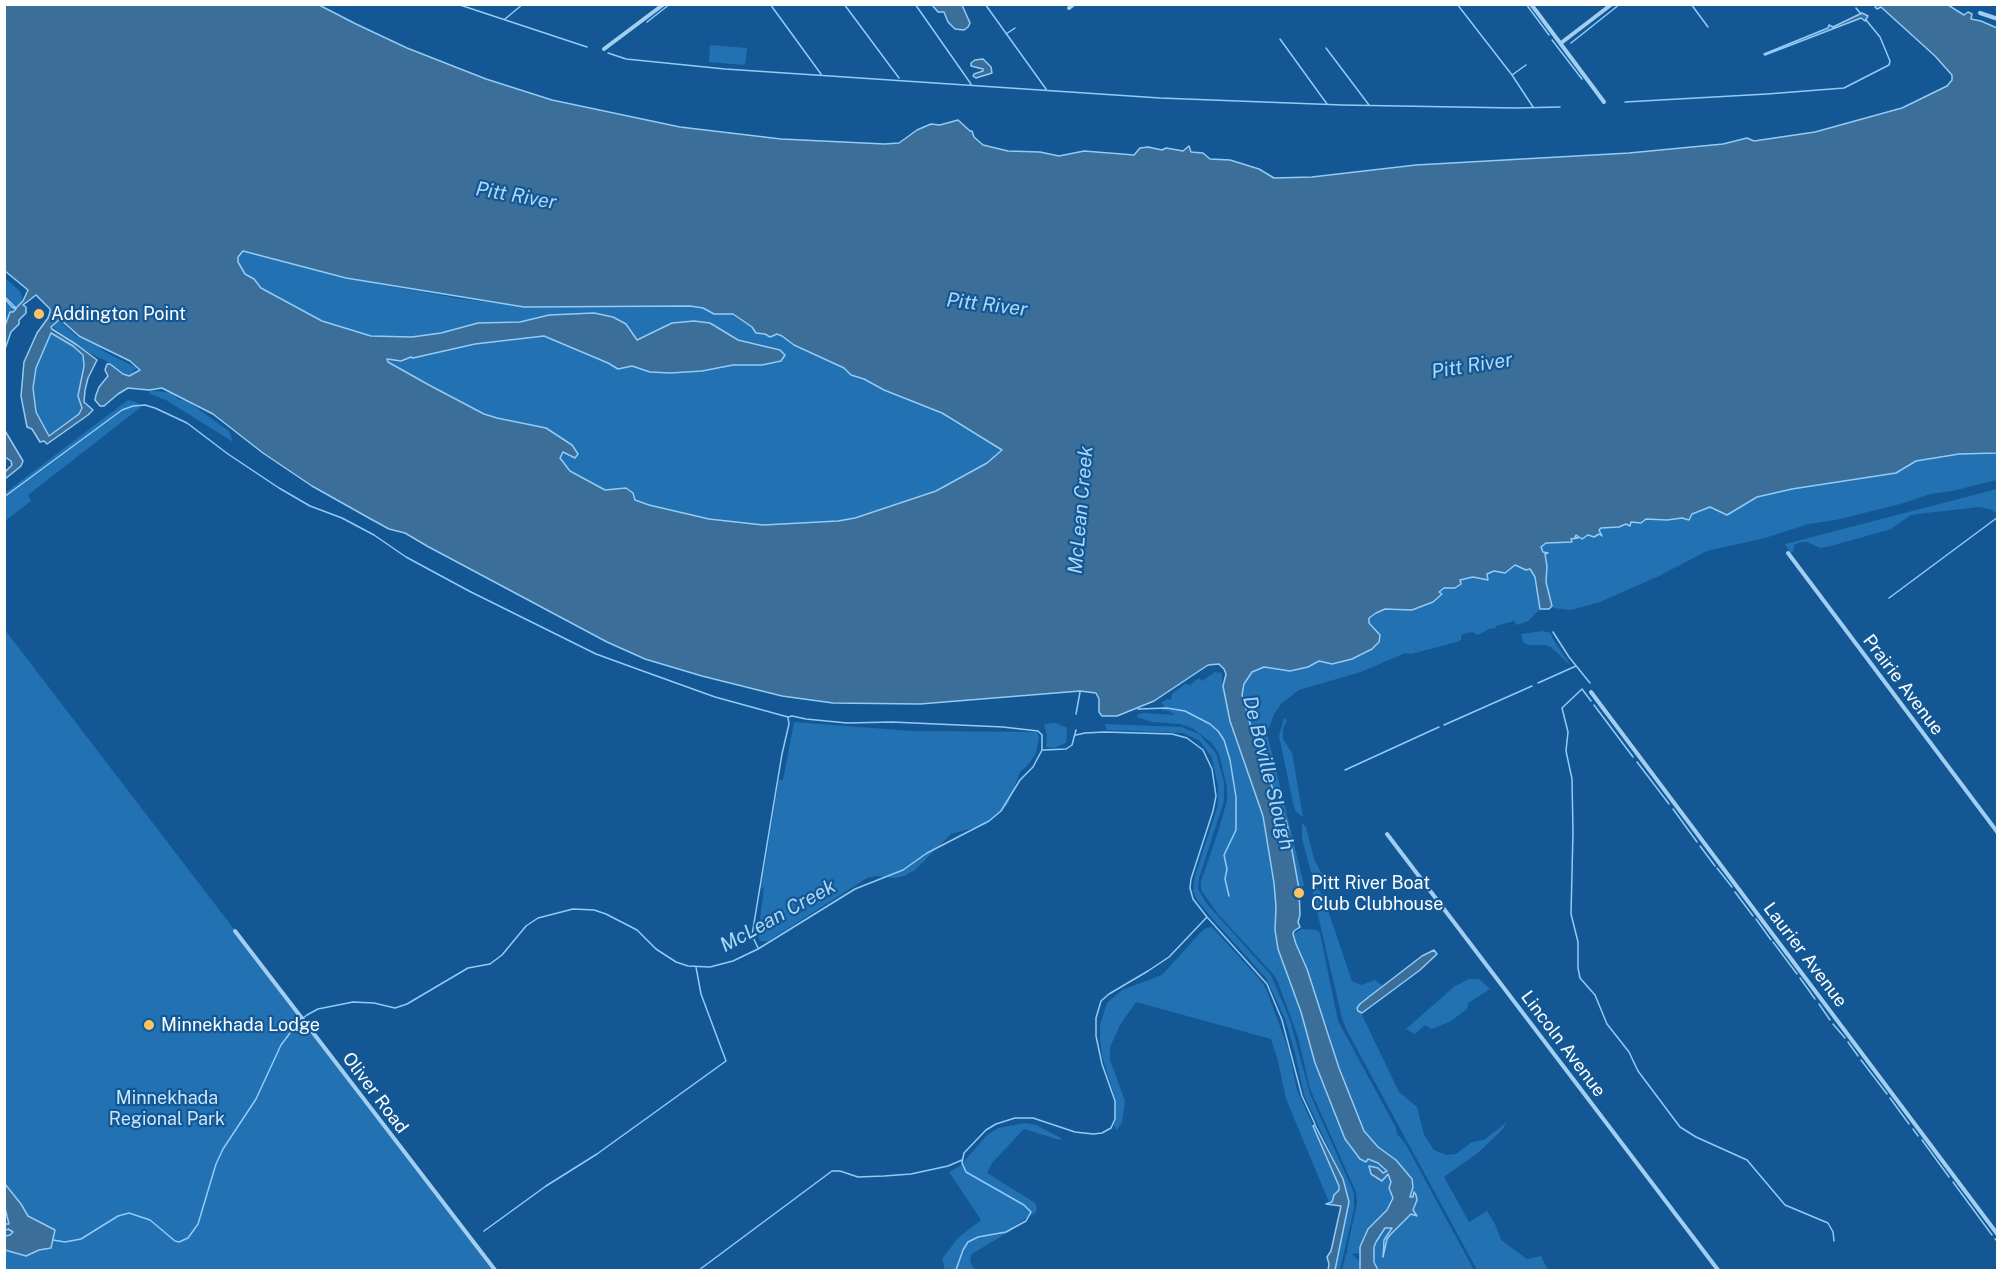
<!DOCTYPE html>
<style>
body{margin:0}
#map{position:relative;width:2002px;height:1275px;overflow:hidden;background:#135895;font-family:"Public Sans",sans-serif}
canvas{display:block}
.frame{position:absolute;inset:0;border:6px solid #fff;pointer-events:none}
</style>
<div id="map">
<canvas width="2002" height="1275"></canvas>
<div class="frame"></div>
</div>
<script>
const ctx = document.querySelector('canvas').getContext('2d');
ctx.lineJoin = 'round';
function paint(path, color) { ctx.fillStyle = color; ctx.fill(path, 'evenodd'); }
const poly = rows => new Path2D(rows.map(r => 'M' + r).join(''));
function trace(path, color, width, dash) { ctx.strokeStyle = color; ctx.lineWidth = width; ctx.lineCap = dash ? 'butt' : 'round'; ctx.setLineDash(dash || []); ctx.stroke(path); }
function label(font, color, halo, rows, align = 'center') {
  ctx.font = font + ' "Public Sans",sans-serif'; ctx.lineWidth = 4.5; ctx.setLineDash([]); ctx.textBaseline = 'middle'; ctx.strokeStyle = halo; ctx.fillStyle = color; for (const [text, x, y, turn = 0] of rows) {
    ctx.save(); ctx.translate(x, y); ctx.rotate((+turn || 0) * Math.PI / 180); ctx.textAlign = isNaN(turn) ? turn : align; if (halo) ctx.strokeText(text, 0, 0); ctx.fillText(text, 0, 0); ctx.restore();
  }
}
paint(poly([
 [710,45,747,48,745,65,709,62],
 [209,235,260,256,389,286,456,298,524,307,690,306,850,330,930,404,952,421,1003,450,987,463,936,491,855,518,838,521,763,525,673,520,562,478,353,355,248,279],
 [5,278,20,291,23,300,13,312,10,312,5,326,5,299,8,302,5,297],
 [60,321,76,336,96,344,105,352,137,368,129,375,123,373,106,361,82,349,54,328,54,324],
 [51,333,77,348,84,358,78,396,82,408,79,414,49,436,36,412,33,388,36,368],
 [149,390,172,393,178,399,187,401,229,431,233,442,166,400,150,394],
 [128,400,136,402,141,407,28,495,31,501,5,521,5,493],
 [1997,410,1997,480,1952,491,1930,494,1904,503,1836,520,1808,524,1765,538,1707,551,1659,576,1600,602,1571,610,1553,608,1538,552,1538,524],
 [1997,489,1996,513,1990,509,1979,507,1917,514,1911,515,1891,529,1831,546,1820,548,1807,542,1801,542,1794,545,1793,552,1790,553,1785,544],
 [1539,520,1539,597,1540,609,1528,621,1517,625,1514,621,1496,626,1496,628,1489,629,1478,635,1472,632,1463,634,1461,636,1461,640,1457,642,1411,654,1405,653,1361,672,1299,690,1282,703,1274,714,1267,733,1304,885,1299,889,1287,823,1275,797,1266,766,1270,759,1255,741,1242,695,1247,679,1252,672],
 [5,630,495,1270,4,1270],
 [1543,631,1550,633,1554,641,1571,666,1551,647,1545,645,1528,645,1523,642,1521,634],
 [1215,672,1222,673,1222,681,1230,721,1263,816,1274,883,1276,907,1275,930,1278,949,1301,1012,1317,1068,1345,1139,1357,1157,1378,1163,1387,1171,1383,1173,1372,1166,1371,1174,1375,1177,1388,1174,1391,1182,1389,1188,1393,1198,1387,1210,1368,1230,1360,1247,1360,1253,1352,1254,1360,1262,1360,1270,1342,1270,1346,1254,1348,1252,1347,1250,1357,1203,1356,1192,1310,1089,1298,1037,1277,980,1273,974,1218,914,1201,890,1201,881,1219,829,1227,800,1227,787,1219,754,1212,743,1192,728,1180,724,1152,722,1137,717,1138,714,1144,713,1175,715,1169,711,1162,710,1164,705,1161,703,1167,699,1171,700,1172,694,1185,684,1190,685,1199,678,1202,681],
 [1284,718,1287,720,1283,728,1283,739,1292,753,1303,817,1296,812,1293,803,1279,736],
 [794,722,912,731,1037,732,1039,738,1036,753,1027,766,1020,772,1008,804,1000,812,984,825,951,834,915,870,904,876,895,878,876,876,867,878,768,941,760,941,758,936,764,887,761,888,779,780,783,780],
 [1056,723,1067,728,1066,743,1054,748,1046,747,1047,736,1044,724],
 [1105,724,1182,727,1199,734,1216,753,1224,782,1224,801,1199,878,1198,889,1207,904,1271,975,1290,1020,1310,1094,1354,1193,1354,1209,1340,1270,1335,1270,1349,1200,1343,1179,1304,1095,1295,1053,1285,1019,1266,978,1216,923,1197,900,1193,891,1195,876,1218,805,1218,786,1212,758,1200,741,1183,733,1107,730],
 [1302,823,1306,827,1314,859,1323,876,1323,879,1319,881,1313,879,1308,861,1302,838],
 [1317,888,1323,896,1352,981,1361,985,1375,980,1383,986,1360,1004,1358,1011,1361,1013,1399,1092,1417,1107,1424,1135,1434,1150,1446,1155,1456,1154,1472,1142,1484,1140,1507,1122,1503,1129,1479,1152,1444,1177,1469,1222,1487,1211,1495,1224,1501,1240,1527,1259,1541,1256,1548,1270,1477,1270,1346,1029,1342,1018,1313,894,1314,889],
 [1212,927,1262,982,1267,991,1289,1051,1297,1090,1336,1177,1339,1190,1334,1195,1332,1202,1329,1202,1286,1099,1278,1061,1271,1039,1136,1002,1120,1025,1110,1047,1110,1060,1125,1101,1122,1122,1117,1130,1114,1126,1115,1098,1102,1056,1100,1038,1100,1025,1107,1003,1122,990,1162,975,1201,932,1206,928],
 [1302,929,1317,930,1320,933,1338,1021,1396,1128,1397,1134,1405,1143,1474,1270,1378,1270,1377,1268,1373,1254,1376,1242,1385,1228,1392,1228,1384,1240,1382,1249,1385,1252,1386,1239,1390,1235,1411,1213,1416,1217,1413,1210,1417,1200,1416,1195,1412,1198,1410,1196,1413,1187,1412,1179,1396,1161,1378,1147,1364,1131,1339,1068,1328,1029,1296,944,1293,934],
 [1469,979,1479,979,1490,989,1468,1003,1467,1009,1451,1021,1432,1029,1425,1025,1415,1034,1406,1029,1455,986],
 [1026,1123,1036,1125,1061,1138,1060,1140,1024,1129,992,1163,987,1173,1035,1203,1037,1209,1035,1213,1016,1225,1010,1231,972,1254,970,1259,972,1266,976,1270,945,1270,942,1259,958,1238,981,1220,949,1172,960,1166,987,1135,998,1128]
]), '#2271b2');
const water = poly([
 [5,4,319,5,356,24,407,48,486,79,552,100,680,127,781,139,885,144,899,143,917,130,931,124,940,125,958,120,970,131,972,131,974,137,983,145,1008,151,1040,152,1059,156,1084,151,1134,155,1140,148,1148,147,1162,150,1166,148,1183,151,1189,146,1191,152,1203,153,1210,159,1230,160,1259,169,1274,178,1312,177,1416,165,1629,153,1723,144,1747,138,1754,141,1815,132,1902,108,1947,86,1952,80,1952,75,1935,56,1881,7,1877,9,1875,7,1878,4,1948,5,1964,15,1968,12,1972,14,1971,19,1981,21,1997,28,1997,453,1959,454,1916,461,1896,473,1792,489,1757,497,1727,515,1710,507,1692,514,1689,520,1682,518,1667,520,1646,519,1641,523,1631,522,1630,526,1626,524,1619,527,1601,528,1599,530,1602,536,1599,534,1594,537,1588,535,1582,539,1576,535,1575,537,1578,538,1571,539,1572,542,1546,543,1541,547,1543,552,1548,553,1545,554,1547,566,1546,582,1552,606,1549,609,1540,609,1535,577,1530,569,1526,570,1515,565,1505,573,1494,571,1487,574,1488,580,1473,577,1460,580,1461,584,1455,588,1444,588,1439,592,1442,594,1433,602,1412,610,1385,609,1376,613,1369,618,1369,623,1380,635,1379,642,1372,649,1352,659,1332,664,1319,661,1308,667,1290,671,1264,667,1252,672,1244,684,1242,695,1255,741,1260,746,1275,797,1287,823,1299,889,1300,915,1298,922,1300,927,1294,931,1293,934,1296,944,1307,969,1339,1068,1364,1131,1378,1147,1396,1160,1412,1179,1413,1187,1410,1197,1413,1197,1414,1192,1416,1195,1417,1200,1413,1210,1417,1216,1411,1214,1390,1235,1387,1239,1383,1257,1384,1240,1392,1228,1385,1228,1376,1242,1374,1247,1374,1262,1378,1270,1360,1270,1360,1247,1368,1229,1387,1210,1393,1198,1389,1188,1391,1182,1388,1174,1382,1181,1371,1174,1369,1166,1378,1168,1383,1173,1387,1171,1378,1163,1368,1159,1366,1162,1360,1159,1345,1139,1315,1063,1301,1012,1278,949,1275,930,1276,907,1274,883,1263,816,1230,721,1223,686,1226,674,1224,669,1219,664,1208,665,1154,701,1117,716,1102,716,1099,712,1099,699,1096,693,1080,691,920,704,833,703,782,696,702,676,645,659,607,642,427,546,405,533,389,529,369,518,312,486,263,453,213,414,162,388,149,390,128,388,118,394,104,406,100,406,95,400,96,395,99,387,108,376,105,370,107,364,110,364,123,374,129,376,140,370,130,361,79,336,60,319,51,327,52,329,77,345,97,360,88,378,85,390,84,402,93,410,88,415,47,444,44,441,40,442,32,429,27,427,21,396,24,362,37,333,48,318,50,312,50,309,36,295,23,305,26,307,26,313,19,320,19,324,11,332,5,349,5,326,10,312,13,312,16,309,12,307,5,299,5,297,16,308,23,301,28,290,5,271,5,4],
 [243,251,346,278,524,307,690,306,703,308,714,314,733,314,752,327,756,333,765,334,770,337,777,334,782,336,794,345,844,368,851,375,864,379,884,390,942,413,1002,450,987,463,936,491,855,518,838,521,763,525,709,519,649,505,635,500,633,493,626,488,605,490,570,471,560,458,563,452,575,458,578,454,572,445,546,428,497,418,484,414,429,385,388,362,387,359,401,361,411,357,413,358,475,344,544,336,608,363,618,369,632,366,650,372,670,373,702,371,733,365,762,365,781,361,785,355,780,350,738,340,710,323,694,321,672,323,637,340,626,324,613,317,594,313,549,315,520,322,478,323,441,333,412,337,371,336,322,321,261,288,254,279,245,274,238,262,238,257,243,251],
 [51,333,73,346,83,355,84,366,78,396,82,408,79,414,49,436,36,412,33,388,36,368,51,333],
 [932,5,962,5,970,23,968,27,964,30,955,29,948,22,944,12,938,12,932,5],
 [1862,13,1868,16,1865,21,1861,18,1765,55,1764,54,1828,28,1829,25,1833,27,1862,13],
 [983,59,991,67,992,73,976,78,973,76,974,74,983,71,983,69,971,66,971,63,975,60,983,59],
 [4,429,23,461,21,466,5,479,5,472,12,465,11,461,5,457,4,429],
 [1434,950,1437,954,1420,970,1362,1013,1358,1011,1357,1008,1360,1004,1370,996,1422,956,1434,950],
 [1315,1125,1343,1179,1349,1202,1335,1270,1328,1270,1329,1264,1327,1257,1331,1251,1341,1206,1326,1204,1332,1202,1334,1195,1339,1190,1339,1186,1313,1126,1315,1125],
 [5,1184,21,1204,28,1216,55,1230,51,1248,39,1250,26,1256,5,1250,5,1236,10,1235,13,1232,8,1229,5,1231,5,1221,5,1224,9,1224,5,1208,5,1184]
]);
paint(water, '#3c6e9a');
trace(water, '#94cbf6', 1.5);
trace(poly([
 [457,4,587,47],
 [770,4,821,74],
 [844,4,899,78],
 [915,4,971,84],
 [985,4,1046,89],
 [1457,4,1512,75,1533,107],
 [1526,4,1549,35],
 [1691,4,1708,27],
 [1856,8,1861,14],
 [505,19,523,4],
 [647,22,670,4],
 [1006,34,1015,28],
 [1280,39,1327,104],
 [1552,40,1582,79],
 [1571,43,1620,4],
 [1326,48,1369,105],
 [608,53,626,59,725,69,1160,98,1342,105,1515,108,1560,107],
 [1512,75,1526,65],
 [1625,102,1767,94,1844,88,1889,65,1890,61,1880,37,1866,20],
 [4,497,122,410,133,406,145,405,155,408,187,423,228,454,279,488,310,506,342,518,374,535,406,557,469,591,596,654,640,670,715,697,788,717,792,716,806,719,847,723,892,722,1003,727,1038,731,1042,735,1042,750,1033,767,1020,780,1001,811,989,821,927,853,903,870,855,889,758,949,733,961,710,967,688,966,676,962,656,949,637,930,606,914,594,910,573,909,538,918,526,926,502,955,490,964,468,968,407,1004,395,1008,374,1003,353,1002,318,1009,307,1015,299,1021,281,1045,256,1099,223,1149,216,1164,198,1224,188,1238,179,1242,175,1241,150,1220,129,1213,118,1216,81,1239,65,1242,53,1240],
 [1889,598,1998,517],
 [1553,632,1569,657,1590,683],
 [1538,683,1576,666],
 [1591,701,1582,689,1562,708,1568,732,1566,751,1572,779,1573,832,1571,914,1578,942,1578,968,1580,978,1595,995,1607,1024,1629,1052,1638,1071,1680,1127,1696,1137,1747,1160,1785,1205,1828,1223,1833,1232,1834,1241],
 [1594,705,1633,757],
 [1138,709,1167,708,1185,711,1210,724,1218,731,1224,740,1230,760,1236,797,1236,830,1224,855,1227,869,1225,879,1229,896],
 [1076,714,1080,692],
 [1444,725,1532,686],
 [1043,750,1066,749,1072,745,1076,730],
 [1637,762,1669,804],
 [1345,770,1439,727],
 [1673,809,1697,842],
 [1700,846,1715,866],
 [1717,868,1732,887],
 [1735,892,1753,916],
 [1207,917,1267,984,1282,1020,1302,1096,1315,1124],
 [1756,919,1771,940],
 [1773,942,1797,974],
 [758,948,752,935,782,754,789,724,788,718],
 [1800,978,1815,999],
 [1819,1004,1830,1020],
 [1833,1024,1845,1038],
 [1848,1042,1858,1056],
 [1861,1060,1887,1094],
 [1890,1098,1909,1124],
 [1913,1129,1918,1136],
 [1922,1140,1949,1177],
 [1953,1182,1992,1235],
 [484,1231,546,1186,597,1154,726,1061,701,994,696,967],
 [1995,1239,1998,1242],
 [699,1270,832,1171,840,1171,858,1177,884,1176,911,1174,948,1166,962,1160],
 [956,1270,963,1250,968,1242,978,1237,1006,1232,1026,1221,1031,1212,1024,1205,966,1172,962,1163,964,1153,986,1130,996,1124,1015,1118,1033,1118,1075,1132,1093,1134,1102,1133,1111,1128,1115,1119,1115,1101,1102,1064,1096,1036,1096,1018,1101,1001,1109,994,1148,971,1169,957,1207,917,1193,899,1190,888,1191,879,1213,811,1216,796,1212,769,1203,750,1187,738,1172,734,1105,732,1085,733,1076,735]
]), '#94cbf6', 1.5);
trace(poly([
 [1531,4,1604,102],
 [1069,8,1074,4],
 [1980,13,1998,19],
 [1561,43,1612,4],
 [604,49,664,4],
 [1788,553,1998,833],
 [1591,692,1998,1235],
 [1387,834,1718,1270],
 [235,931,495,1270]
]), '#a2cef2', 4);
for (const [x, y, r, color] of [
 [39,314,6,"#ffc364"],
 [1299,893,6,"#ffc364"],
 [149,1025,6,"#ffc364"]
]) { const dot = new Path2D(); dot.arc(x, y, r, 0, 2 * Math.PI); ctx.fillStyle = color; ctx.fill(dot); trace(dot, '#135895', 2); }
label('18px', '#fff', '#135895', [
 ["Addington Point",51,314],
 ["Pitt River Boat",1311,883],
 ["Club Clubhouse",1311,904],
 ["Minnekhada Lodge",161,1025]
], 'left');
label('18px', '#fff', '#135895', [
 ["Prairie Avenue",1903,685,53],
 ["Laurier Avenue",1805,955,53],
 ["Lincoln Avenue",1563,1044,53],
 ["Oliver Road",375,1093,53]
]);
label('18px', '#cae6fd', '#135895', [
 ["Minnekhada",167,1098],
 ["Regional Park",167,1119]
]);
label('italic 20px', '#aed8f9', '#135895', [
 ["Pitt River",516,196,10],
 ["Pitt River",987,305,7],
 ["Pitt River",1472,366,-9],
 ["McLean Creek",1081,510,-85],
 ["De Boville Slough",1268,773,76],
 ["McLean Creek",778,916,-29]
]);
</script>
